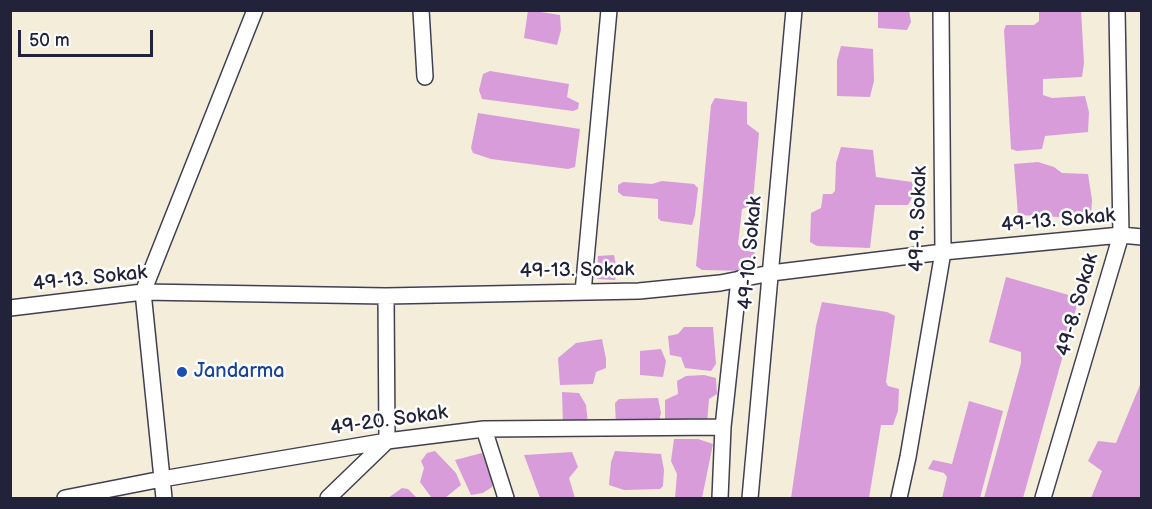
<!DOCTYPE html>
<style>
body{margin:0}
#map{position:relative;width:1152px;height:509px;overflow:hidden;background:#f3edda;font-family:"Balsamiq Sans",sans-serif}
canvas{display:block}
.frame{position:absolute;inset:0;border:12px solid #22223b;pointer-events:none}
.scale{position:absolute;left:18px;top:30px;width:135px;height:27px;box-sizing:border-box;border:3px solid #22223b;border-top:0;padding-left:8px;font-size:18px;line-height:21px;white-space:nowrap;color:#22223b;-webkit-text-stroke:4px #fff;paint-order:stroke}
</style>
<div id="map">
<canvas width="1152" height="509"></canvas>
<div class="frame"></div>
<div class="scale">50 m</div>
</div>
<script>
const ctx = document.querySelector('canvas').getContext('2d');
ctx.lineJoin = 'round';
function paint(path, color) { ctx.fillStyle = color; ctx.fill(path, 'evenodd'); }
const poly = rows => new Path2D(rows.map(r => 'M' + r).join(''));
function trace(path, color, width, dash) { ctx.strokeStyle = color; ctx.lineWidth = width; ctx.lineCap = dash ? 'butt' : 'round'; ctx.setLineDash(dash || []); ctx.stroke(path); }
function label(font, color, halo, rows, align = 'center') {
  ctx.font = font + ' "Balsamiq Sans",sans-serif'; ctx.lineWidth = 5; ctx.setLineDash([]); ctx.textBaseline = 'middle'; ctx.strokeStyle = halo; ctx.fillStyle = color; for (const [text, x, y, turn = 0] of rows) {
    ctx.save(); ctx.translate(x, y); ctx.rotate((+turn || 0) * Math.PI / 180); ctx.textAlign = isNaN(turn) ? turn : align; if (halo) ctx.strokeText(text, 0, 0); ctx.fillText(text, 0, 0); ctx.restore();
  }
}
paint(poly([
 [528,10,560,15,561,30,557,45,524,38],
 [878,10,909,10,911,22,907,30,878,28],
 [1039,10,1081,10,1084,63,1082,77,1043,79,1043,95,1052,98,1085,96,1089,112,1088,132,1045,136,1042,149,1017,151,1011,149,1004,30,1006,25,1034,25,1039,21],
 [841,46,873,49,874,81,870,97,837,96,837,60],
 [490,71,569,84,567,97,579,103,578,109,573,111,482,99,479,90,483,74],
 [715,98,747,102,747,124,759,133,753,201,750,206,742,209,738,244,742,250,754,252,756,259,753,268,748,271,702,270,696,266,711,105],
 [478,113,580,129,575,167,568,169,491,159,473,153,471,148],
 [841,147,873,150,876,177,912,182,914,194,908,205,875,205,870,248,817,246,810,242,811,213,821,208,823,194,832,194,835,191,836,163],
 [1038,162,1054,167,1062,173,1088,174,1092,200,1091,215,1080,218,1018,215,1014,164],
 [662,181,694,184,698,188,695,215,692,225,661,221,658,218,658,199,623,196,618,192,618,185,623,182,652,184],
 [614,255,617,271,615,280,597,279,598,256],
 [1006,277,1079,298,1023,498,984,498,1021,363,1021,352,989,342],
 [822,302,887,312,895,316,886,382,888,386,899,389,898,411,893,425,881,425,869,498,791,498,816,326],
 [684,327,713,327,716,364,711,371,685,368,681,357,670,355,668,336,678,334],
 [602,339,606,359,606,368,596,372,593,384,560,385,558,358,576,343],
 [661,349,666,361,663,377,640,375,640,351],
 [704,375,716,378,717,394,709,399,707,423,665,421,665,400,678,394,677,381,686,376],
 [1142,380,1142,498,1091,498,1102,471,1088,461,1098,441,1116,443],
 [562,392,579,393,586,405,588,424,563,426],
 [658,398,661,413,658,425,616,425,615,403,619,399],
 [969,401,1003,411,980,498,942,498,947,477,944,473,928,469,933,460,952,464],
 [674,439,698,439,713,444,702,498,675,498,677,474,671,461],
 [435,451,456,473,461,485,445,498,431,497,420,482,424,468,421,461,427,453],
 [615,451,661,454,664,470,663,486,660,489,624,490,609,485,611,462],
 [572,452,578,467,569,478,575,498,540,498,524,455],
 [482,453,493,483,492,487,483,493,471,495,455,460],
 [402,488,408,489,417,498,388,498]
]), '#d89cdb');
const minor = poly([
 [421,10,425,77],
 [583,292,609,10],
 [10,308,143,292,386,296,639,291,720,283,771,273,943,252,1121,235,1142,237],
 [484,429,506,498],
 [65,498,162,479,387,441,484,429,723,427],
 [164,498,143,292,255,10],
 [328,498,387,441,386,296],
 [720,498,723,427,739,279],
 [750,498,794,10],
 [899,498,908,457,943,252,941,10],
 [1043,498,1121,235,1117,10]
]);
trace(minor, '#414053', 18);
trace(minor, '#fff', 15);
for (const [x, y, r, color] of [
 [182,372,6,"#1a4fb4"]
]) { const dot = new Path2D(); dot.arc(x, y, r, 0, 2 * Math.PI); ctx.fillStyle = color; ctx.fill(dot); trace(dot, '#fff', 2); }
label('20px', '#22223b', '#fff', [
 ["49-9. Sokak",919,219,-88],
 ["49-13. Sokak",1058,221,-5],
 ["49-10. Sokak",751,253,-85],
 ["49-13. Sokak",577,271,-1],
 ["49-13. Sokak",90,279,-6],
 ["49-8. Sokak",1078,305,-74],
 ["49-20. Sokak",389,421,-8]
]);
label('20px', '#164399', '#fff', [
 ["Jandarma",194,372]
], 'left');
</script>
